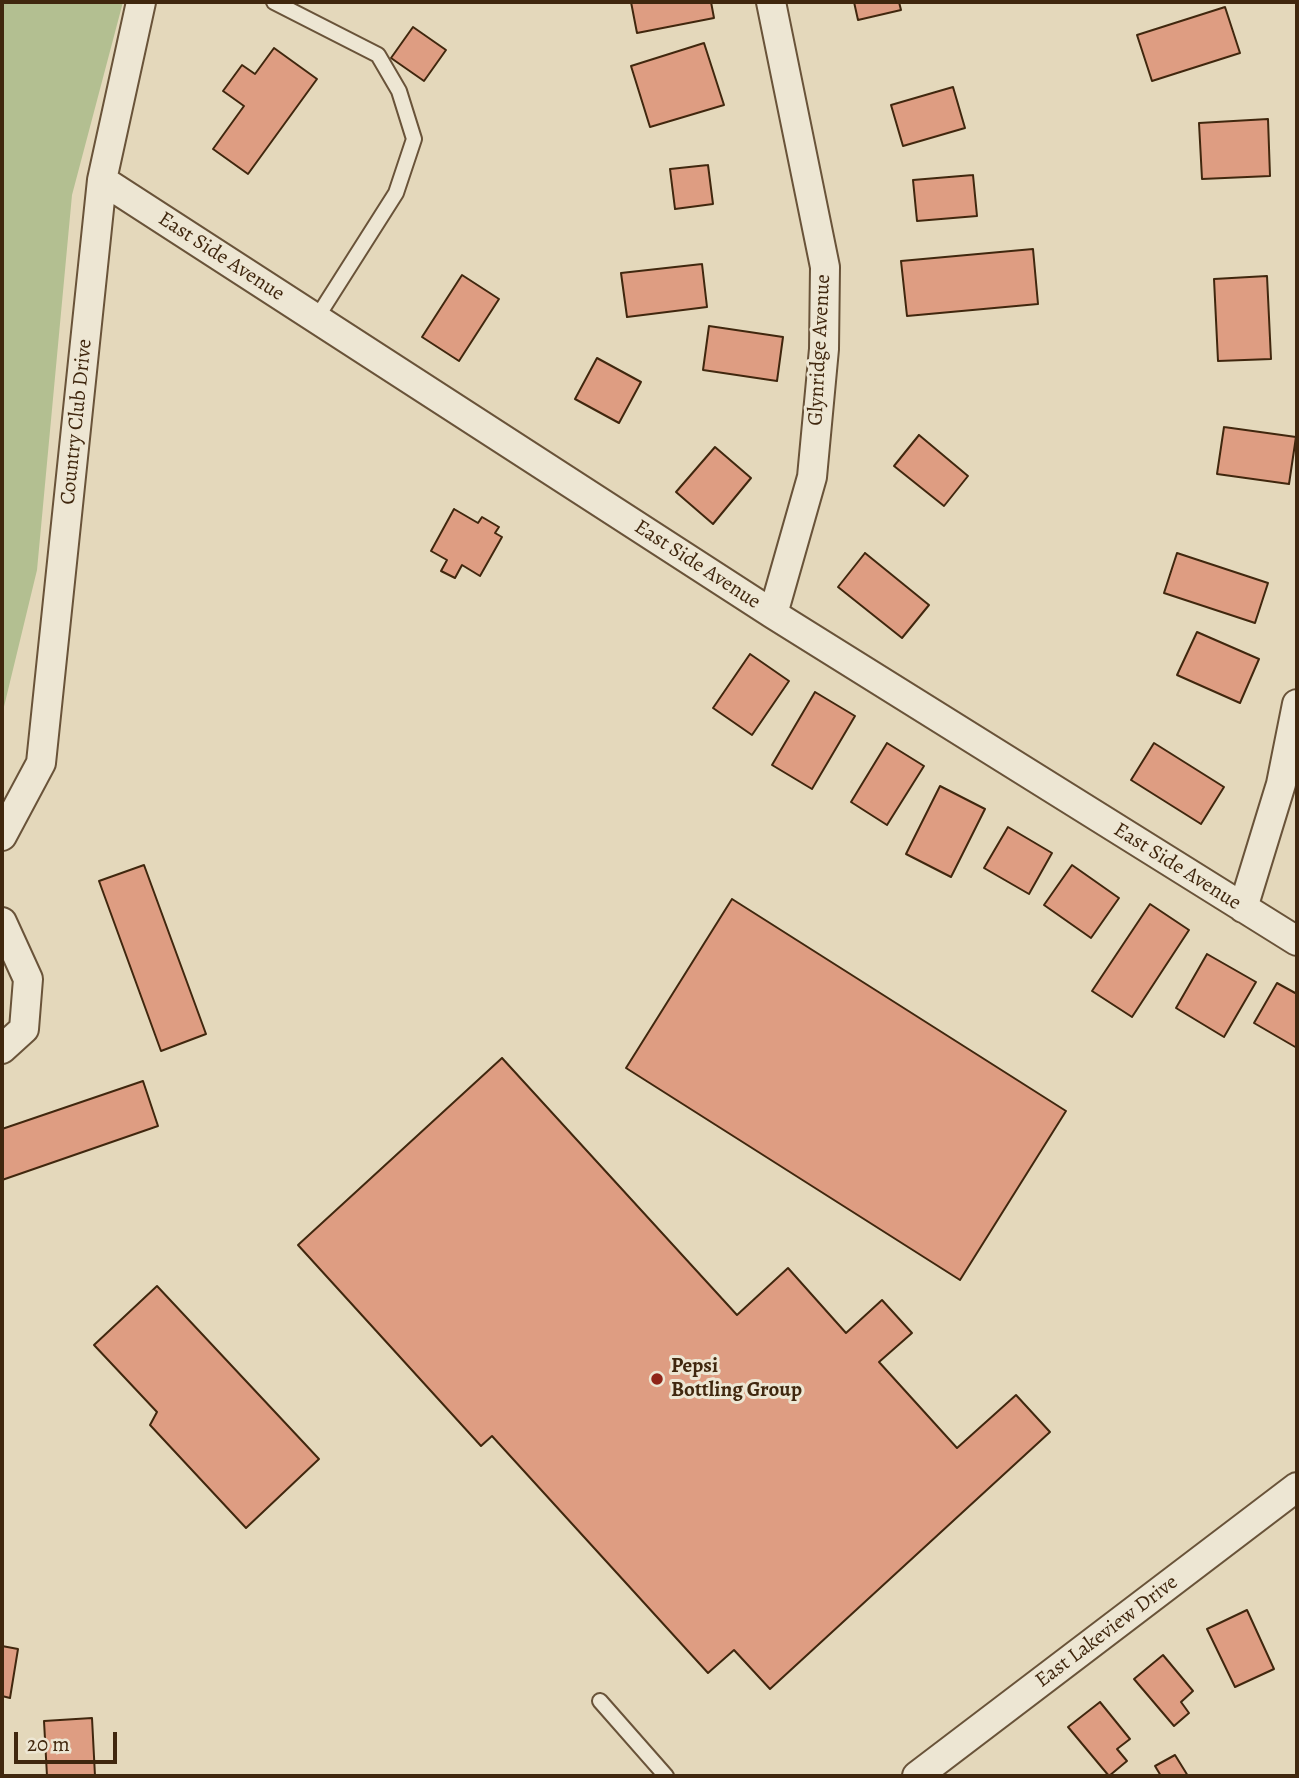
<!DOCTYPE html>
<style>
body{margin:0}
#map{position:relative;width:1299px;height:1778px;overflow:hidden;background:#e4d8bb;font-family:Alegreya,serif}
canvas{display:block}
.frame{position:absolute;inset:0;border:4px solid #40270e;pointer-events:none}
.scale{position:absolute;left:14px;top:1732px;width:103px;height:32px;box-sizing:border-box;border:4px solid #40270e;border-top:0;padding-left:9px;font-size:21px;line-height:24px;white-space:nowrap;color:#40270e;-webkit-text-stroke:5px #ede6d3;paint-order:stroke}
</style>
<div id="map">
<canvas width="1299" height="1778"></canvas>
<div class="frame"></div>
<div class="scale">20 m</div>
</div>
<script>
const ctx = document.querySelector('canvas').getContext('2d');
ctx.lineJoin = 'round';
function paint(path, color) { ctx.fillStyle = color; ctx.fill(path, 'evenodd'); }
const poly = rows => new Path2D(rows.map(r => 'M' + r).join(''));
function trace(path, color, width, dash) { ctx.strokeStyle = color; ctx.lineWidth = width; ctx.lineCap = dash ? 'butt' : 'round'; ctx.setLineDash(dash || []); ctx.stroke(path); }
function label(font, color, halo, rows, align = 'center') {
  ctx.font = font + ' Alegreya,serif'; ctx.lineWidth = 6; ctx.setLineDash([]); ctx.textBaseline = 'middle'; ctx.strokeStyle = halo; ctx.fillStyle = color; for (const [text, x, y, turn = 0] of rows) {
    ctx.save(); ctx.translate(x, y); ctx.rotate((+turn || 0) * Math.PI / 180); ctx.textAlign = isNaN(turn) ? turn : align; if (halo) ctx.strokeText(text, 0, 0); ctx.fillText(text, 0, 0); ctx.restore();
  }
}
paint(poly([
 [2,2,123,2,72,195,37,570,2,715]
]), '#b3bf91');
const building = poly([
 [631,2,711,2,714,18,637,33,631,2],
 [854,2,899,2,901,10,858,20,854,2],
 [1225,7,1240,53,1152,81,1137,35,1225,7],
 [413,27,446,50,424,81,391,58,413,27],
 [704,43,724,105,650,127,631,66,704,43],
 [274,48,317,79,248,174,213,149,244,106,223,91,242,65,255,74,274,48],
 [953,87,965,128,903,146,891,105,953,87],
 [1268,119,1270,176,1202,179,1199,123,1268,119],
 [708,165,713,204,675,209,670,169,708,165],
 [973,175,977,216,917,221,913,180,973,175],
 [1033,249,1038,304,907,316,901,261,1033,249],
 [702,264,707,307,627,317,621,273,702,264],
 [462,275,499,299,459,361,422,337,462,275],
 [1267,276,1271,359,1218,361,1214,279,1267,276],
 [709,326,783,337,777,381,703,370,709,326],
 [597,358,641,382,619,423,575,399,597,358],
 [1224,427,1296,437,1289,484,1217,474,1224,427],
 [919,435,968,476,944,506,894,466,919,435],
 [715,447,751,478,713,524,676,492,715,447],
 [454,509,478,523,482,517,499,527,495,533,502,537,480,576,462,565,455,578,441,571,447,560,431,551,454,509],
 [865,553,929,605,902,638,838,587,865,553],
 [1177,553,1268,583,1255,623,1164,593,1177,553],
 [1197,632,1259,659,1240,703,1177,675,1197,632],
 [750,654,789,681,752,735,713,708,750,654],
 [815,692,855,716,812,789,772,765,815,692],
 [887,743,924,766,887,825,851,802,887,743],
 [1154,743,1224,787,1201,824,1131,780,1154,743],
 [940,786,985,809,951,877,906,854,940,786],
 [1008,827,1052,853,1029,894,984,868,1008,827],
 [144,865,206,1034,161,1051,99,881,144,865],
 [1072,865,1119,898,1091,938,1044,905,1072,865],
 [732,899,1066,1111,960,1280,626,1068,732,899],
 [1150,904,1189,930,1132,1017,1092,991,1150,904],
 [1207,954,1256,982,1224,1037,1176,1008,1207,954],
 [1277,983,1297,994,1297,1048,1254,1023,1277,983],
 [502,1058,737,1315,788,1268,846,1333,882,1300,912,1333,879,1362,957,1448,1016,1395,1050,1432,770,1689,734,1650,708,1673,492,1436,481,1446,298,1245,502,1058],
 [143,1081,158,1126,2,1180,2,1129,143,1081],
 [157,1286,319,1459,246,1528,150,1425,157,1412,94,1345,157,1286],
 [1247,1610,1274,1669,1235,1687,1207,1629,1247,1610],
 [2,1646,18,1649,10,1698,2,1696,2,1646],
 [1163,1655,1193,1691,1181,1702,1189,1713,1174,1726,1134,1679,1163,1655],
 [1100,1702,1130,1739,1117,1749,1127,1761,1109,1776,1068,1727,1100,1702],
 [92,1718,95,1776,47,1776,44,1721,92,1718],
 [1175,1755,1188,1776,1161,1776,1155,1766,1175,1755]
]);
paint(building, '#de9d82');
trace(building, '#40270e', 2);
const service = poly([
 [274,2,378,55,399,91,414,139,396,193,316,319],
 [600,1701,666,1776]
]);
const minor = poly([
 [771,2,825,267,824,349,812,477,773,614],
 [102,180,773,614,1297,941],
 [2,836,41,763,102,180,141,2],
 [1243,908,1281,784,1297,704],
 [2,922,28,979,24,1029,2,1049],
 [917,1776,1297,1487]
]);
trace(service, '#695339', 18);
trace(minor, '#695339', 32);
trace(service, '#ede6d3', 14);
trace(minor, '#ede6d3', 28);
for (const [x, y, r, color] of [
 [657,1379,7,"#8f2418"]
]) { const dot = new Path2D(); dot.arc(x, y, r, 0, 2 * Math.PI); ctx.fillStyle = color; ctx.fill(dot); trace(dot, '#ede6d3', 2.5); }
label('21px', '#40270e', '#ede6d3', [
 ["East Side Avenue",221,257,33],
 ["Glynridge Avenue",820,350,-87],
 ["Country Club Drive",77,422,-84],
 ["East Side Avenue",697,565,33],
 ["East Side Avenue",1177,867,32],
 ["East Lakeview Drive",1107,1632,-37]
]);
label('bold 21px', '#40270e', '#ede6d3', [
 ["Pepsi",671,1367],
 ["Bottling Group",671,1391]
], 'left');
</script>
